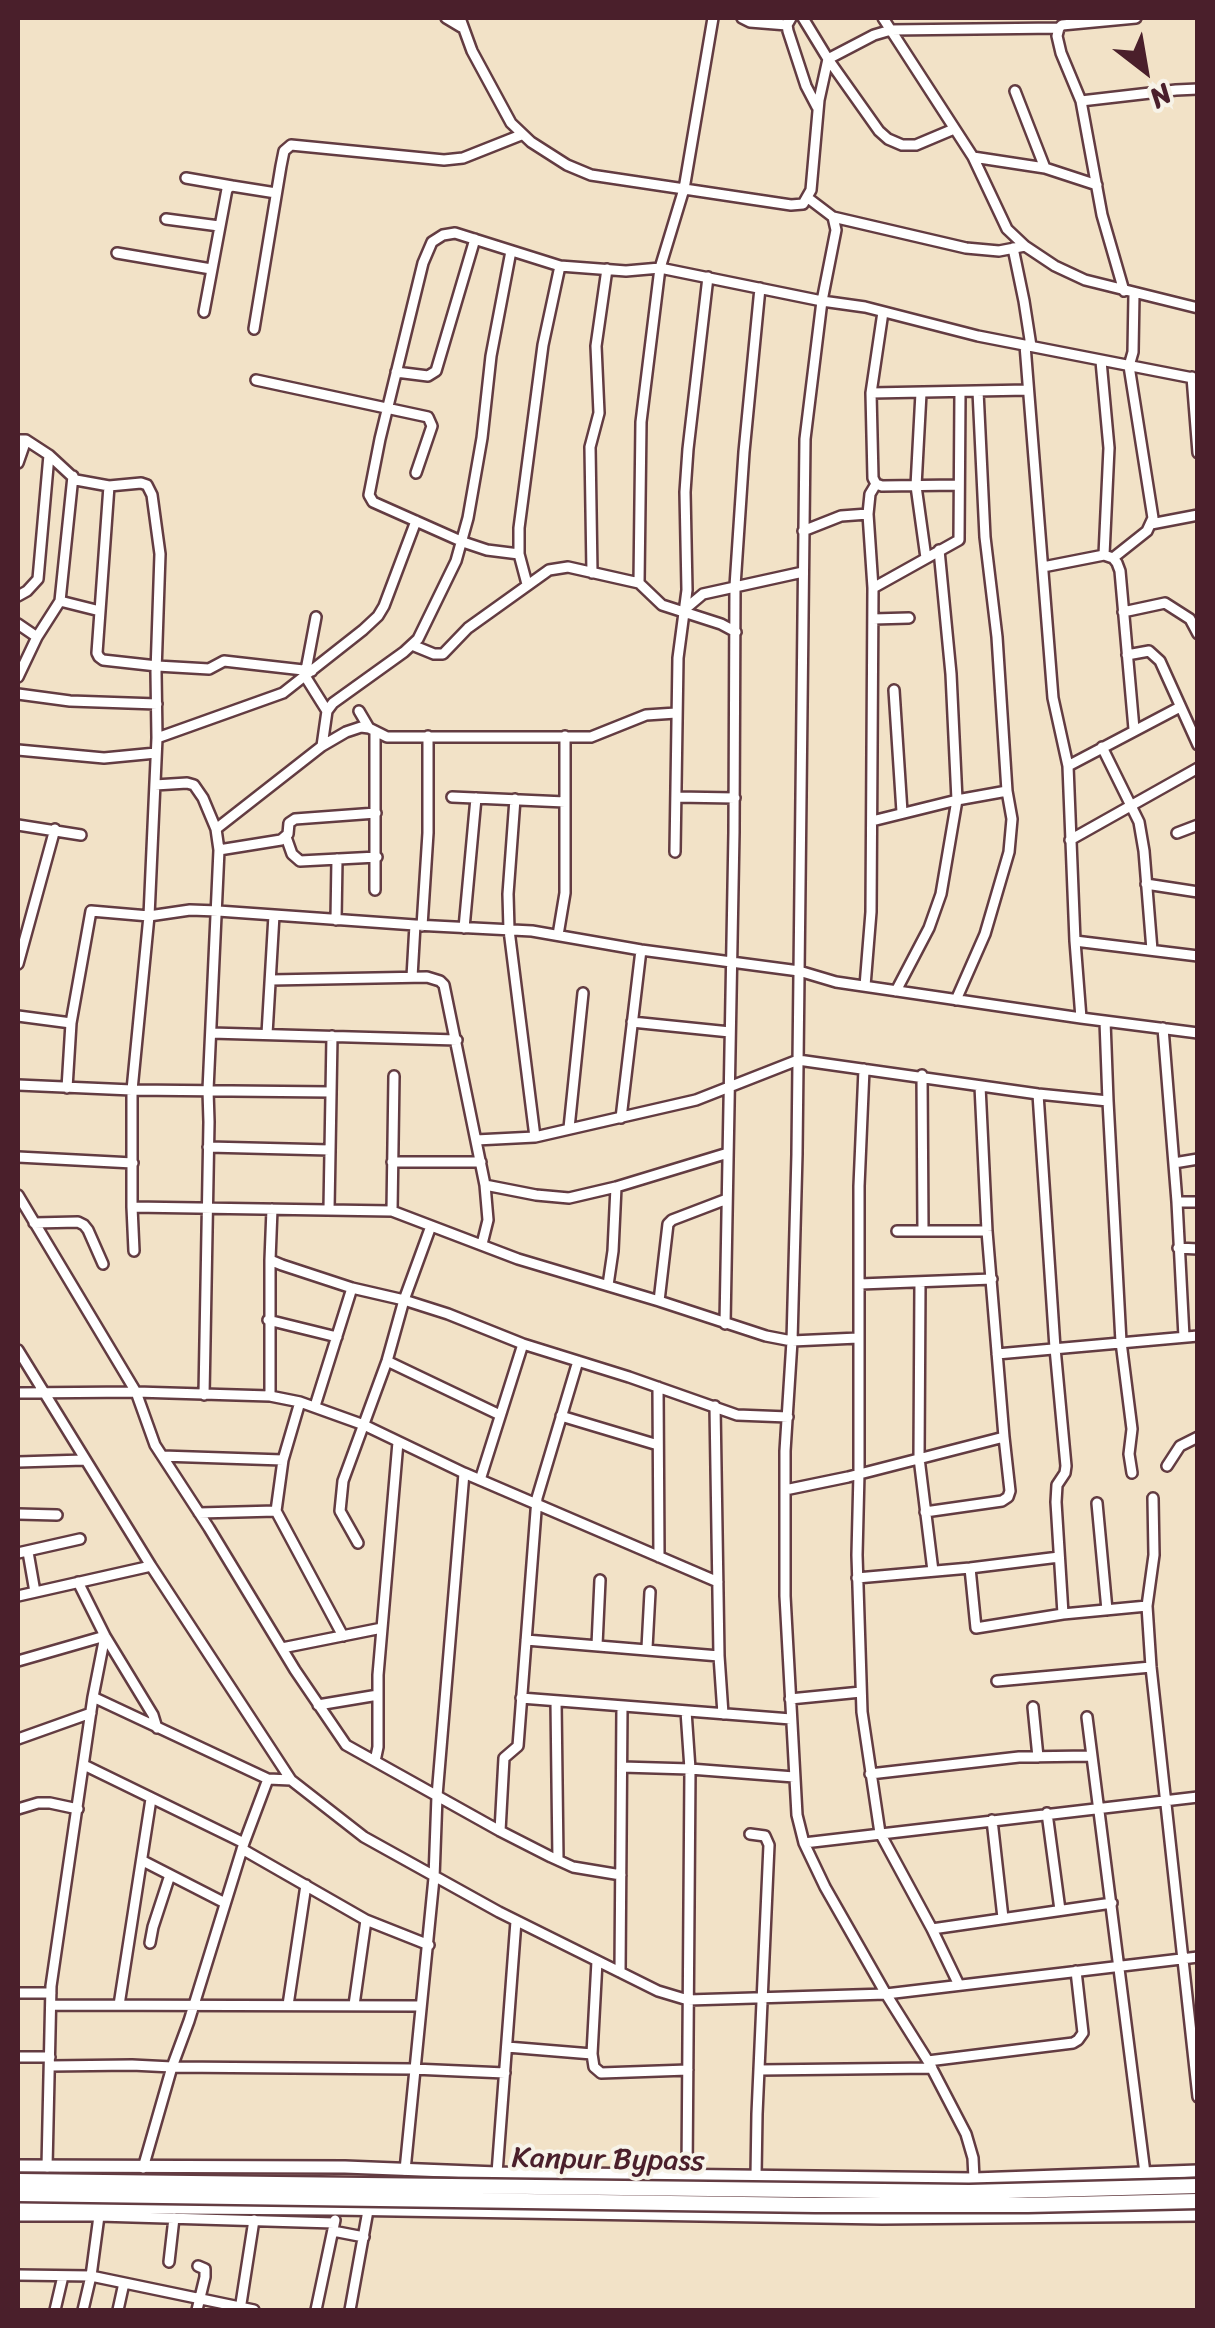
<!DOCTYPE html>
<style>
body{margin:0}
#map{position:relative;width:1215px;height:2328px;overflow:hidden;background:#f2e2c7;font-family:Sriracha,sans-serif}
canvas{display:block}
.frame{position:absolute;inset:0;border:20px solid #4a1f2b;pointer-events:none}
.north{position:absolute;left:1095px;top:20px;width:100px;height:100px;-webkit-text-stroke:8px #f7f3e8;paint-order:stroke;rotate:149deg;font-size:28px;font-weight:700;line-height:40px;text-align:center;color:#4a1f2b}
.north::after{content:'';display:block;margin:auto;width:35px;height:45px;background:#4a1f2b;clip-path:polygon(50% 0,100% 100%,50% 72%,0 100%)}
</style>
<div id="map">
<canvas width="1215" height="2328"></canvas>
<div class="frame"></div>
<div class="north">N</div>
</div>
<script>
const ctx = document.querySelector('canvas').getContext('2d');
ctx.lineJoin = 'round';
const poly = rows => new Path2D(rows.map(r => 'M' + r).join(''));
function trace(path, color, width, dash) { ctx.strokeStyle = color; ctx.lineWidth = width; ctx.lineCap = dash ? 'butt' : 'round'; ctx.setLineDash(dash || []); ctx.stroke(path); }
function label(font, color, halo, rows, align = 'center') {
  ctx.font = font + ' Sriracha,sans-serif'; ctx.lineWidth = 8; ctx.setLineDash([]); ctx.textBaseline = 'middle'; ctx.strokeStyle = halo; ctx.fillStyle = color; for (const [text, x, y, turn = 0] of rows) {
    ctx.save(); ctx.translate(x, y); ctx.rotate((+turn || 0) * Math.PI / 180); ctx.textAlign = isNaN(turn) ? turn : align; if (halo) ctx.strokeText(text, 0, 0); ctx.fillText(text, 0, 0); ctx.restore();
  }
}
const minor = poly([
 [446,18,461,27],
 [460,18,472,51,511,123,531,142,567,165,591,175,791,205,803,204,811,190,819,100,828,59,874,35,891,30,1059,28],
 [742,18,750,22,787,25],
 [791,18,787,25,788,31,806,86,817,107],
 [803,18,828,59,879,131,888,139,902,145,916,145,954,129],
 [883,18,973,157,1007,229,1025,246,1055,266,1085,280,1198,308],
 [1015,91,1045,168],
 [1081,101,1176,90,1198,89],
 [973,157,1045,168,1097,185],
 [186,178,232,186],
 [808,198,833,217,836,230,822,301,805,439,797,1154,792,1341,785,1451,785,1596,797,1815,804,1843,825,1887,886,1994,928,2061,966,2134,973,2158,974,2179],
 [833,217,966,248,999,251,1025,246],
 [166,219,219,226],
 [1013,248,1024,301,1031,346],
 [117,253,211,269],
 [1124,291,1102,215,1081,101,1061,53,1057,36,1059,28,1062,25,1136,18],
 [204,312,227,189,232,186,276,193],
 [883,312,871,393,873,478,876,484,882,486,959,485],
 [254,329,281,166,284,151,291,145,444,160,463,158,521,135],
 [1025,345,1053,698,1068,766,1075,941,1081,1018],
 [1101,361,1109,448,1104,555],
 [396,372,428,376,436,371,475,239],
 [1192,377,1198,453],
 [256,380,428,417,432,426,416,473],
 [871,393,1028,390],
 [921,393,916,486,926,558],
 [18,440,26,440,49,455,76,480,109,486,141,483,147,485,152,495,160,554,156,672,157,738,149,916,132,1090,132,1207,134,1251],
 [18,463,26,440],
 [73,476,60,601,100,611],
 [109,486,97,653,99,657,103,660,157,666,209,669,224,661,312,671],
 [1151,524,1198,515],
 [803,531,841,516,868,514],
 [519,554,487,550,463,542,373,502,369,495,380,439,423,263,432,242,443,235,455,233,560,266,626,271,660,268,684,189,713,18],
 [1113,558,1147,531,1153,518,1129,366,1133,352,1134,294],
 [1043,567,1104,555,1113,558,1117,563,1120,571,1134,729],
 [592,573,590,447,599,413,596,346,607,269],
 [527,584,519,554,519,528,543,345,560,266],
 [873,588,868,514,870,494,876,484],
 [18,596,27,591,38,579,49,455],
 [684,610,703,594,803,572],
 [1123,612,1165,603,1190,619,1198,634],
 [873,619,909,618],
 [18,624,37,637],
 [736,632,721,624,662,605,639,583,641,422,660,268,822,301,865,307,978,336,1198,379],
 [412,645,434,654,443,654,468,628,549,570,568,567,639,583],
 [1127,655,1149,651,1160,661,1198,745],
 [306,670,316,617],
 [305,676,327,711],
 [18,677,37,637,60,601],
 [894,690,902,812],
 [18,694,70,701,157,704],
 [359,711,369,728],
 [375,732,375,890],
 [157,738,283,693,363,630,378,616,384,606,416,521],
 [322,746,327,711,333,703,404,652,418,639,456,561,468,518,482,438,491,356,511,251],
 [1102,747,1139,822,1144,851,1152,950],
 [18,750,104,758,156,753],
 [1068,766,1180,707],
 [155,785,187,783,194,785,203,798,216,829,219,850,208,1090,209,1122,204,1395],
 [452,797,565,802],
 [676,797,735,798],
 [515,799,508,894,509,930,535,1137],
 [872,821,957,800,1007,791],
 [18,825,81,835],
 [216,829,322,746,346,732,361,727,369,728,387,737,591,737,646,715,676,713],
 [1177,833,1198,825],
 [286,837,292,854,300,861,377,857],
 [1070,840,1198,768],
 [219,850,281,840,288,834,289,823,295,819,376,813],
 [675,852,678,658,687,590,685,492,688,449,708,277],
 [1146,884,1198,892],
 [336,920,337,859],
 [422,926,428,833,428,736],
 [464,928,476,798],
 [558,935,565,893,565,736],
 [1075,941,1198,956],
 [18,964,55,829],
 [412,977,415,925],
 [271,980,427,977,440,981,444,985,485,1185,488,1220,482,1244],
 [865,986,871,912,873,588,959,540,960,392],
 [896,991,929,928,941,894,957,800,951,674,939,550],
 [956,1000,985,934,1009,852,1012,819,1007,791,997,637,985,537,978,391],
 [18,1016,71,1023],
 [632,1022,730,1032],
 [1163,1028,1177,1202,1184,1337],
 [211,1033,457,1040],
 [267,1034,274,915],
 [864,1069,859,1186,859,1473,857,1555,862,1712,880,1833,932,1929,959,1985],
 [922,1075,923,1231],
 [18,1085,132,1090,331,1092],
 [980,1086,987,1231,1004,1437],
 [67,1088,71,1023,91,911,149,916,190,910,218,911,415,925,532,931,641,950,799,971,836,982,1081,1018,1198,1033],
 [1038,1094,1055,1348,1066,1466,1065,1473,1057,1485,1056,1502,1063,1614],
 [1108,1101,1121,1342,1132,1429,1129,1454,1132,1473],
 [621,1118,641,950],
 [569,1128,583,993],
 [476,1140,535,1137,696,1100,798,1060,1038,1094,1108,1101,1105,1021],
 [208,1147,330,1150],
 [18,1157,133,1163],
 [392,1162,481,1162],
 [1174,1163,1198,1159],
 [485,1185,536,1195,569,1198,616,1187,728,1153],
 [18,1195,136,1392,155,1445,209,1528,295,1670,346,1745,500,1831,551,1857,573,1867,621,1875],
 [1177,1202,1198,1202],
 [132,1207,392,1211,518,1259,659,1301,766,1336,792,1341,858,1338],
 [272,1209,270,1260,282,1265,352,1288,404,1300,448,1314,523,1344,629,1377,737,1415,788,1417],
 [329,1209,332,1036],
 [392,1211,394,1076],
 [34,1223,78,1222,84,1225,88,1230,103,1264],
 [897,1231,987,1231],
 [1178,1248,1198,1249],
 [270,1260,270,1396],
 [920,1282,919,1458,933,1571],
 [860,1284,992,1279],
 [608,1285,613,1251,616,1187],
 [659,1301,668,1224,672,1220,727,1199],
 [268,1320,337,1337],
 [725,1324,734,832,735,586,744,452,760,288],
 [18,1350,151,1566,291,1780,364,1837,499,1912,658,1991,688,2000,886,1994,1198,1957],
 [997,1354,1198,1336],
 [387,1361,500,1415],
 [658,1387,659,1557],
 [18,1393,136,1392,270,1396,300,1402,364,1425,464,1473,718,1582],
 [315,1406,352,1288],
 [715,1406,719,1656,723,1714],
 [561,1416,658,1445],
 [162,1456,283,1460],
 [18,1462,84,1460],
 [1167,1466,1180,1446,1198,1437],
 [480,1480,523,1344],
 [785,1490,848,1477,1004,1437,1010,1491,1008,1497,1002,1501,925,1512],
 [1153,1498,1154,1555,1147,1606,1151,1667,1198,2097],
 [1097,1503,1107,1610],
 [276,1511,283,1460,300,1402],
 [199,1513,276,1511,343,1636],
 [18,1514,57,1515],
 [358,1543,340,1511,343,1481,387,1361,404,1300,431,1226],
 [28,1552,35,1592],
 [18,1553,80,1539],
 [970,1568,976,1628,1063,1614,1147,1606],
 [857,1578,970,1568,1059,1557],
 [78,1582,105,1636,153,1715,157,1728],
 [18,1596,151,1566],
 [526,1640,719,1656],
 [597,1645,600,1580],
 [282,1648,382,1628],
 [647,1648,650,1592],
 [18,1661,105,1636,93,1697,51,1986,47,2167],
 [997,1681,1151,1667],
 [93,1697,268,1779,291,1780],
 [521,1698,791,1719],
 [790,1699,861,1692],
 [556,1701,558,1860],
 [318,1705,378,1695],
 [1033,1707,1038,1757],
 [686,1711,690,1769,687,2175],
 [1087,1717,1145,2173],
 [18,1739,91,1713],
 [375,1761,378,1747,378,1675,398,1442],
 [84,1765,244,1843],
 [622,1767,690,1769,794,1777],
 [870,1774,1019,1757,1091,1756],
 [18,1809,38,1803,50,1803,78,1809],
 [1047,1813,1060,1910],
 [992,1820,1003,1918],
 [500,1831,504,1758,518,1746,537,1498,578,1361],
 [750,1834,765,1836,769,1845,757,2114,756,2176],
 [804,1843,1198,1797],
 [242,1849,366,1920,429,1945],
 [143,1861,225,1903],
 [932,1929,1112,1903],
 [150,1943,153,1927,170,1875],
 [597,1961,592,2054,594,2067,601,2073,688,2070],
 [620,1972,622,1706],
 [18,1993,51,1993],
 [51,2005,420,2006],
 [119,2005,151,1799],
 [288,2005,306,1885],
 [354,2005,366,1920],
 [507,2047,592,2054],
 [18,2057,50,2057],
 [928,2061,1073,2043,1078,2040,1083,2033,1076,1971],
 [50,2066,132,2065,172,2067,413,2069,505,2073],
 [760,2070,932,2068],
 [143,2168,172,2067,189,2021,244,1843,268,1779],
 [405,2170,434,1878,437,1796,464,1473],
 [497,2173,516,1921],
 [18,2216,99,2216,334,2223],
 [333,2231,364,2237],
 [169,2262,174,2218],
 [18,2275,91,2276,254,2310],
 [55,2310,63,2276],
 [83,2310,91,2276,99,2216],
 [118,2310,124,2283],
 [197,2310,205,2277,205,2269,198,2266],
 [240,2310,254,2220],
 [316,2310,335,2220],
 [350,2310,369,2205]
]);
const major = poly([
 [18,2166,345,2167,497,2173,974,2179,1198,2171],
 [18,2207,337,2209,882,2218,1198,2215]
]);
trace(minor, '#633c42', 14);
trace(major, '#633c42', 16);
trace(minor, '#fff', 9);
trace(major, '#fff', 11);
const highwayBridge = poly([
 [18,2181,969,2192,1198,2186],
 [18,2194,815,2205,1028,2205,1198,2201]
]);
trace(highwayBridge, '#633c42', 19, []);
trace(highwayBridge, '#fff', 14);
label('30px', '#4a1f2b', '#f7f3e8', [
 ["Kanpur Bypass",608,2161,1]
]);
</script>
